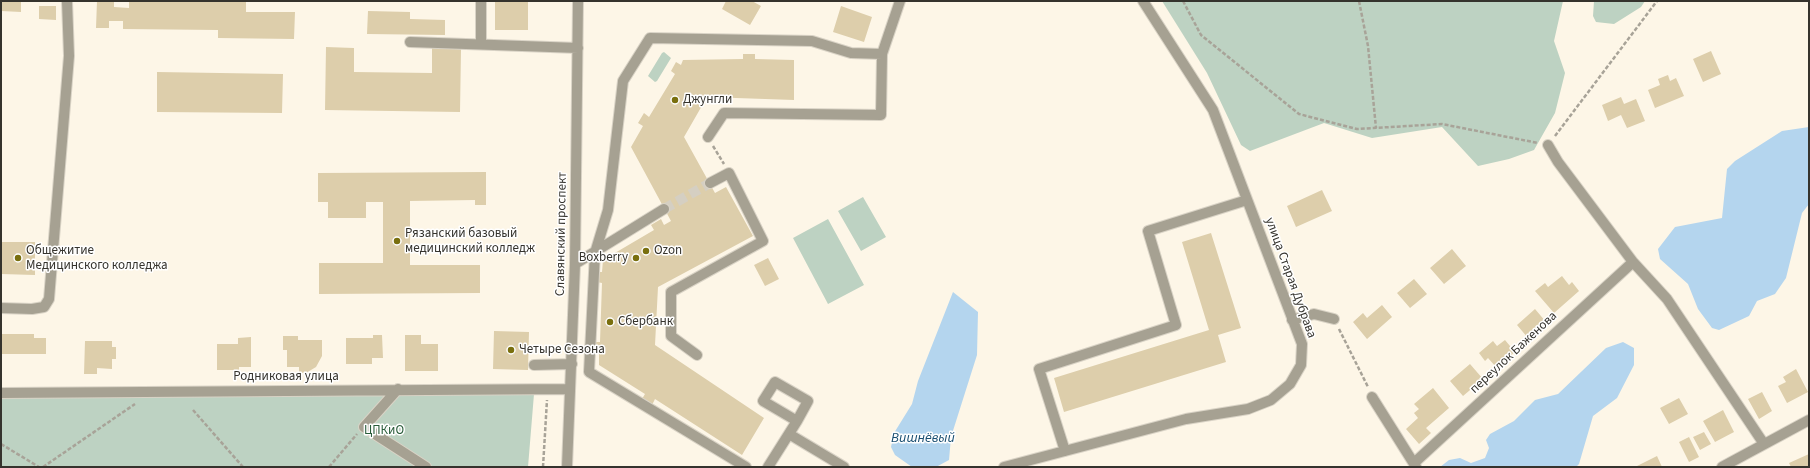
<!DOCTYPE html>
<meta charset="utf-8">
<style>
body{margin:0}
#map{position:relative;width:1810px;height:468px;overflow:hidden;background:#fdf6e7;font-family:"Source Sans 3",sans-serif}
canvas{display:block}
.frame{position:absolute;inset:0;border:2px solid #35332d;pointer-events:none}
</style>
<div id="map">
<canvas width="1810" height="468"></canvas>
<div class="frame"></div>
</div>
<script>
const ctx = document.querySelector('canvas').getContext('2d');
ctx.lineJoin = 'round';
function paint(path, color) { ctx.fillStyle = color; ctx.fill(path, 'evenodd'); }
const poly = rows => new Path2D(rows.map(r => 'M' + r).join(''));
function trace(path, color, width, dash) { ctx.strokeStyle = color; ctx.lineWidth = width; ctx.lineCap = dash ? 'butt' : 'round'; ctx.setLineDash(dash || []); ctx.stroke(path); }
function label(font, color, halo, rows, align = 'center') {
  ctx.font = font + ' "Source Sans 3",sans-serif'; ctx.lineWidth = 3; ctx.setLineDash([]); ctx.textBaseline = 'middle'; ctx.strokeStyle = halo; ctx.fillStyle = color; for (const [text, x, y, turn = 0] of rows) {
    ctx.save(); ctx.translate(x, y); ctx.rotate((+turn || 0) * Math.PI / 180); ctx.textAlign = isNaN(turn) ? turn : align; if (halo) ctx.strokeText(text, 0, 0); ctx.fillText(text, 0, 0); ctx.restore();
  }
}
paint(poly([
 [1162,1,1563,1,1554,41,1565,73,1555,113,1534,150,1509,159,1478,166,1442,127,1372,138,1324,123,1250,151,1241,145,1207,73],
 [1594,1,1645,1,1641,7,1614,24,1596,22,1593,16],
 [664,52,671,58,657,81,655,82,648,76,662,53],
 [863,197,886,237,861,251,838,211],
 [828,219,864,285,828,304,793,238],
 [534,394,528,467,1,467,1,397]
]), '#bdd2c2');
paint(poly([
 [1809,127,1809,204,1802,213,1786,278,1775,294,1757,301,1749,316,1719,330,1712,328,1698,309,1688,284,1660,259,1658,249,1675,227,1722,218,1727,169,1735,161,1782,131],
 [953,292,978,312,977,355,951,437,949,460,936,467,912,467,895,455,891,447,894,433,912,404,918,381],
 [1623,342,1634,348,1634,365,1617,398,1593,416,1579,464,1576,467,1440,467,1449,460,1460,458,1471,463,1485,458,1489,448,1486,440,1490,434,1514,421,1535,400,1558,394,1606,348]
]), '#b4d5ee');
paint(poly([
 [1,1,21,1,21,12,1,11],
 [97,1,114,1,114,7,129,8,129,1,246,1,246,12,295,12,294,39,218,38,218,30,123,29,123,21,109,21,109,28,96,28],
 [495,1,528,1,528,30,495,30],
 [726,1,752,1,761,6,750,25,722,9],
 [39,6,56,6,56,20,39,19],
 [841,6,872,17,864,42,833,32],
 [368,11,410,12,410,19,445,20,445,35,367,34],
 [326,47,354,48,354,72,432,73,432,48,461,49,460,112,325,110],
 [1711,51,1721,74,1703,82,1693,59],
 [743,54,755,54,755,59,794,60,794,100,707,97,684,137,715,193,726,187,753,236,658,287,655,345,764,418,742,455,655,399,652,405,642,399,645,394,599,365,599,354,594,354,594,342,600,342,602,283,597,282,597,272,602,272,603,260,654,230,651,225,661,219,664,225,671,221,631,147,643,126,638,123,644,113,649,117,675,74,671,71,676,62,681,65,683,60,743,59],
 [157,72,283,74,282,113,157,112],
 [1668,75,1670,81,1676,78,1684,96,1655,108,1648,90,1660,85,1658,79],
 [1621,97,1624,104,1636,99,1645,121,1627,128,1621,115,1608,121,1602,105],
 [486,172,486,205,475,205,475,200,410,201,410,265,480,265,480,293,319,294,319,263,383,263,383,202,366,202,366,218,328,218,328,202,318,202,318,173],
 [1322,190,1332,211,1296,227,1287,206],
 [1211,233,1241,328,1218,335,1226,362,1064,412,1054,378,1209,330,1182,242],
 [1,242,35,242,35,275,1,274],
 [1452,249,1466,266,1444,284,1430,268],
 [768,258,779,279,765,286,754,265],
 [1562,276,1569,285,1572,282,1579,291,1554,313,1535,291,1545,283,1548,287],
 [1414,279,1427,294,1410,308,1397,293],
 [1382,305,1392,317,1367,339,1353,322,1363,313,1367,318],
 [1535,309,1546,322,1528,338,1517,325],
 [494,331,529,332,528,370,493,369],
 [1,334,34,334,34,338,46,338,46,354,1,354],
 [373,335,382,335,383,358,372,358,372,364,346,364,346,338,373,338],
 [405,335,421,335,421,344,438,344,438,371,405,371],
 [283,336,298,336,298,340,322,340,322,356,316,367,306,373,299,373,299,367,287,367,287,350,283,350],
 [251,337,251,367,239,367,239,370,217,370,217,344,238,344,238,338],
 [1505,340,1515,352,1496,367,1488,358,1485,361,1479,353,1493,341,1497,346],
 [85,341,112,341,112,347,116,347,116,359,112,359,112,369,97,368,97,374,84,374],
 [1470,364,1483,379,1463,396,1450,381],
 [1796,369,1808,392,1787,403,1778,386,1786,382,1783,377],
 [1433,388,1449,408,1426,428,1431,433,1419,444,1406,429,1418,418,1414,413,1419,409,1414,404],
 [1762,392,1772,411,1759,419,1748,399],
 [1679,398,1688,414,1669,424,1660,408],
 [1723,410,1734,432,1715,442,1703,421],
 [1704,432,1711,444,1700,450,1693,437],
 [1689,437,1699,457,1689,462,1679,442],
 [1809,454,1809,467,1791,467,1789,463],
 [1657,456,1662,467,1635,467]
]), '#ddceab');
trace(poly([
 [664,209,710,183]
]), '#d5cfc2', 10, [10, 5]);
const minor = poly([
 [410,42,578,48],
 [481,44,481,1],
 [882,54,900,1],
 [708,137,724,113,881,115,882,54,851,53,812,41,650,38,623,81,608,210,595,253,589,372,746,467],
 [1548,145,1558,162,1633,262,1667,299,1764,444],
 [575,264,664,209],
 [1,308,32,309,44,307,49,299,69,56,67,1],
 [1292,320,1314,314,1334,319],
 [697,355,671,336,671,292,763,241,729,173,710,183],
 [534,365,572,364],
 [398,389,364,427,426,467],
 [1,393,570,389],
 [1372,397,1416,467],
 [789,434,844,467],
 [1065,451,1039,369,1176,325,1148,231,1247,200],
 [1414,463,1633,262],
 [567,467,575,264,578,1],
 [768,467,797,421,808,401,775,382,763,401,797,421],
 [1004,467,1186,419,1248,409,1271,400,1290,384,1301,365,1302,344,1213,110,1143,1],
 [1722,467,1809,420]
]);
trace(minor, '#d9d3c6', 12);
trace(poly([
 [1183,1,1201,35,1299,114,1357,129,1442,124,1538,143],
 [1359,1,1368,46,1376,128],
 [1555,136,1657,1],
 [713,146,724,164],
 [1339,329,1368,387],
 [193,410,243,467],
 [1,444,39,467],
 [43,467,135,404],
 [329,467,357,434],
 [543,467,547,400]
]), '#a8a398', 2.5, [4, 2]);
trace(minor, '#a6a192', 10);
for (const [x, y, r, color] of [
 [675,100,4,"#796f0e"],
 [397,241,4,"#796f0e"],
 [646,251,4,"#796f0e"],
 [18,258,4,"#796f0e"],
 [636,258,4,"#796f0e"],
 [610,322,4,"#796f0e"],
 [511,350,4,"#796f0e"]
]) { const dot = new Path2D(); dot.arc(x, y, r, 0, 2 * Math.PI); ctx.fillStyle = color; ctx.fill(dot); trace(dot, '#fff', 1.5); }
label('13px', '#35332d', '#fff', [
 ["Джунгли",683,100],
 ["Рязанский базовый",405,234],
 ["медицинский колледж",405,249],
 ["Общежитие",26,251],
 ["Медицинского колледжа",26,266],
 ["Ozon",654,251],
 ["Boxberry",628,258,"right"],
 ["Сбербанк",618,322],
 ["Четыре Сезона",519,350]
], 'left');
label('13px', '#35332d', '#fff', [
 ["Славянский проспект",562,234,-89],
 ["улица Старая Дубрава",1290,278,70],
 ["переулок Баженова",1514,353,-43],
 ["Родниковая улица",286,377]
]);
label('13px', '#295c3a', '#fff', [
 ["ЦПКиО",384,431]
]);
label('italic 14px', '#194e71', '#fff', [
 ["Вишнёвый",923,439]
]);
</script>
